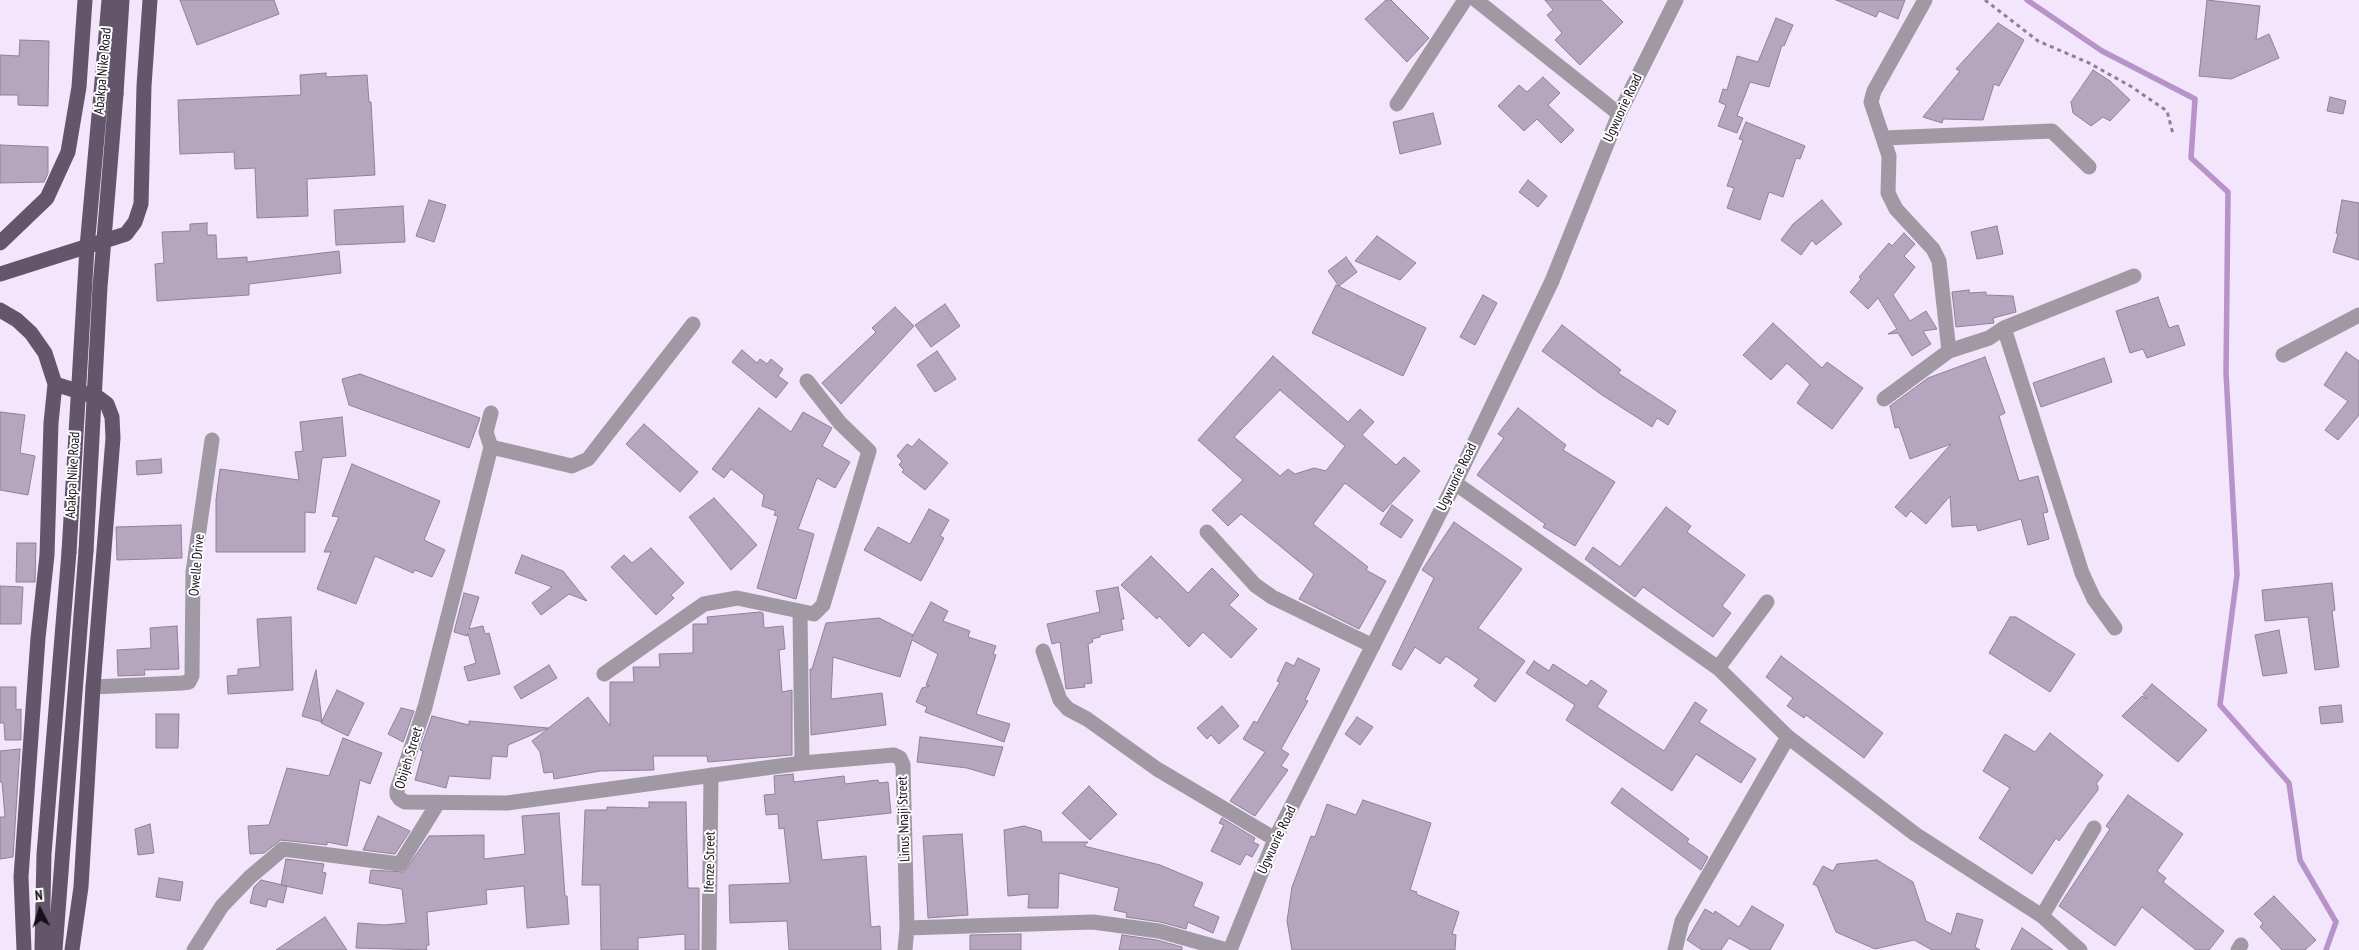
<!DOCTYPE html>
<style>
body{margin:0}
#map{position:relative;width:2359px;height:950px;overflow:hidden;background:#f3e5fb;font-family:"PT Sans Narrow",sans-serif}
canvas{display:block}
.north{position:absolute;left:15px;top:885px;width:50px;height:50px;-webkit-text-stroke:4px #fff;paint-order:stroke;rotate:355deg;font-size:14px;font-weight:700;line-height:20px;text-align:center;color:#16101a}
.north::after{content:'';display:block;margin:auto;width:18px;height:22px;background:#16101a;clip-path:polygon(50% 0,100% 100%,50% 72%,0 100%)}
</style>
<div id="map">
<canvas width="2359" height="950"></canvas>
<div class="north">N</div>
</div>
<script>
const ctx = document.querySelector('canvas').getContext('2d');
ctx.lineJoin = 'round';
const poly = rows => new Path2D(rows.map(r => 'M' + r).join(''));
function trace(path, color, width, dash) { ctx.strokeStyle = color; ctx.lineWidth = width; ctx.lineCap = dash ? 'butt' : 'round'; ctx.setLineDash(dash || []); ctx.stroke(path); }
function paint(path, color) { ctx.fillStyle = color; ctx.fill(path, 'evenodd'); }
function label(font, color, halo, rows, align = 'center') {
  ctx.font = font + ' "PT Sans Narrow",sans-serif'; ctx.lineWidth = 4; ctx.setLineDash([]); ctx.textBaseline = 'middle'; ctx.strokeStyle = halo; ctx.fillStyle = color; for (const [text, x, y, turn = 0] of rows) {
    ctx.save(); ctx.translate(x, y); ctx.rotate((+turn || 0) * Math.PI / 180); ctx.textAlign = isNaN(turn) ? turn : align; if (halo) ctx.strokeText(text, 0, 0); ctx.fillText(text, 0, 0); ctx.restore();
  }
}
trace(poly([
 [2027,0,2102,51,2195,99,2191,158,2228,192,2226,373,2237,575,2220,705,2289,783,2300,860,2336,922,2326,950]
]), '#b793ca', 5.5);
const building = poly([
 [180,0,274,0,279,14,197,45,180,0],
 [1386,0,1391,0,1429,38,1407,62,1365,19,1386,0],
 [1545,0,1601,0,1623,22,1580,65,1555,40,1562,33,1547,15,1553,10,1545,0],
 [1836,0,1905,0,1898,19,1879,11,1876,17,1836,0],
 [2207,0,2260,6,2256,40,2269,34,2279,58,2231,79,2199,76,2207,0],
 [1776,18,1793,25,1784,46,1782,45,1769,87,1750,82,1737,116,1743,118,1737,133,1718,126,1726,105,1719,102,1723,89,1727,90,1737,56,1758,62,1776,18],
 [1998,23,2024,40,1999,86,1994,84,1983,120,1943,119,1942,123,1923,117,1960,71,1956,69,1998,23],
 [20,40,49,41,48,106,18,105,18,95,0,95,0,55,19,56,20,40],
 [2093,70,2110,81,2130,100,2110,121,2103,117,2091,126,2073,113,2071,102,2093,70],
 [326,73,326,77,367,75,369,102,371,102,375,175,307,179,308,216,257,218,255,168,235,169,234,152,180,154,178,100,301,95,300,75,326,73],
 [1543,77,1560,93,1548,105,1574,130,1561,143,1537,119,1524,131,1498,106,1519,85,1527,92,1543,77],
 [2330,97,2346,101,2343,114,2327,111,2330,97],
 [1433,113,1441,144,1400,154,1393,122,1433,113],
 [1746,122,1805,146,1800,159,1796,158,1783,197,1769,192,1760,220,1727,208,1734,188,1727,186,1743,140,1739,139,1746,122],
 [0,145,48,147,48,173,44,182,0,183,0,145],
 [1528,180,1547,196,1538,207,1519,192,1528,180],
 [429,200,446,205,434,242,416,236,429,200],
 [1822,200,1842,224,1816,245,1812,240,1801,255,1781,240,1793,224,1822,200],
 [2342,200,2359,203,2359,260,2333,252,2338,234,2336,233,2342,200],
 [403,206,405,242,336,245,334,210,403,206],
 [207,223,207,235,216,235,217,259,247,257,247,262,339,251,341,273,249,284,249,295,157,301,155,264,164,263,162,232,190,231,190,224,207,223],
 [1997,226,2003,254,1977,259,1971,232,1997,226],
 [1904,233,1915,244,1904,256,1915,267,1893,295,1910,321,1926,311,1937,329,1923,331,1931,344,1912,356,1898,333,1888,334,1897,329,1878,298,1868,309,1850,292,1861,279,1859,277,1889,243,1892,246,1904,233],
 [1377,236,1416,263,1400,280,1355,261,1377,236],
 [1346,257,1357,272,1339,286,1328,271,1346,257],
 [1336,285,1426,328,1403,376,1312,333,1336,285],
 [1969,290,1969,293,1986,292,1986,295,2013,296,2016,312,1993,318,1994,323,1956,327,1952,292,1969,290],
 [1483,295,1497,303,1475,345,1460,337,1483,295],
 [2158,297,2169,328,2178,325,2185,345,2147,358,2143,349,2130,353,2116,311,2158,297],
 [945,304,960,326,931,347,915,325,945,304],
 [895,307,914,326,841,404,822,383,876,332,872,328,895,307],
 [1773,323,1822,368,1827,362,1863,388,1832,429,1797,403,1810,384,1787,363,1771,380,1743,355,1773,323],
 [1562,325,1621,370,1618,373,1676,411,1668,425,1657,418,1652,427,1602,395,1542,351,1562,325],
 [742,350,757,363,760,359,767,364,771,359,783,369,778,376,788,383,776,398,732,362,742,350],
 [937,351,956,379,935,392,917,365,937,351],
 [2346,352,2359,361,2359,415,2338,440,2325,430,2348,401,2324,385,2346,352],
 [1273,356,1348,422,1360,409,1374,422,1362,435,1396,465,1404,457,1420,471,1383,512,1345,483,1313,524,1368,567,1366,570,1386,581,1359,629,1299,599,1314,574,1241,514,1228,526,1212,510,1243,480,1198,440,1273,356],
 [1280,390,1345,446,1326,471,1314,468,1295,474,1288,469,1280,476,1234,437,1280,390],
 [1985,357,2005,413,1999,416,2019,481,2038,476,2048,512,2043,513,2049,539,2028,545,2021,519,1978,531,1976,525,1952,527,1950,496,1926,524,1911,511,1906,517,1895,507,1951,444,1910,459,1899,427,1895,428,1890,406,1928,378,1985,357],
 [2104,358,2112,382,2041,407,2033,383,2104,358],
 [360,374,480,418,469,448,349,405,342,379,360,374],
 [759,408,791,432,803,412,832,428,822,446,850,462,835,488,817,478,798,529,814,534,796,599,757,588,778,516,774,515,776,511,762,506,764,495,731,469,724,478,712,469,759,408],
 [1518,408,1566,445,1563,450,1615,482,1575,546,1543,527,1545,524,1477,475,1504,438,1498,434,1518,408],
 [0,412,25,415,20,453,35,456,28,495,0,490,0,412],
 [342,417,346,456,322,458,315,513,305,512,305,552,216,552,216,500,220,469,299,480,295,452,303,451,300,422,342,417],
 [644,424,698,472,680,492,626,444,644,424],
 [919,439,948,463,925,490,902,472,904,470,899,465,902,461,897,456,907,444,912,447,919,439],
 [161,459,162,473,137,475,136,461,161,459],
 [352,464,440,501,424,540,445,550,432,577,415,570,413,573,375,556,356,604,317,589,331,552,324,552,339,517,332,516,352,464],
 [714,498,757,545,731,570,689,517,714,498],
 [1392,505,1413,520,1401,538,1380,524,1392,505],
 [1666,507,1691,526,1687,532,1745,575,1722,606,1731,613,1713,637,1643,587,1635,597,1585,559,1593,547,1620,567,1666,507],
 [929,509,949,520,940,536,944,538,921,581,864,550,878,527,910,544,929,509],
 [1454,522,1522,569,1478,628,1525,661,1495,702,1474,686,1479,679,1446,656,1440,664,1415,647,1401,670,1392,665,1434,578,1422,570,1454,522],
 [181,525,182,558,117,560,116,527,181,525],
 [17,543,36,543,35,582,16,582,17,543],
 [651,548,684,583,671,595,674,598,656,615,611,567,624,555,632,563,651,548],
 [522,555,563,571,587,601,569,594,541,615,532,603,552,587,515,573,522,555],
 [1151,556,1188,593,1212,568,1239,595,1229,605,1257,629,1231,658,1203,632,1189,647,1159,616,1157,619,1121,585,1151,556],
 [2332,583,2335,610,2332,611,2339,667,2315,670,2308,617,2265,621,2262,590,2332,583],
 [0,586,23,587,21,624,0,624,0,586],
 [1118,587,1124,619,1121,619,1123,630,1100,635,1100,637,1092,639,1093,642,1088,644,1092,683,1084,684,1085,687,1066,689,1060,642,1052,644,1047,624,1100,612,1096,591,1118,587],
 [464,593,479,597,469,629,483,626,485,634,489,633,500,674,468,681,464,667,476,663,468,633,467,636,454,632,464,593],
 [931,602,948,611,943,621,970,631,968,637,996,646,993,654,996,655,976,714,1010,724,1004,742,925,712,927,707,916,702,922,688,930,686,926,685,938,654,912,640,900,677,833,657,831,699,882,693,886,725,811,735,810,669,812,669,826,623,879,618,913,635,912,637,931,602],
 [760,612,763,613,764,628,783,626,785,649,779,650,782,692,792,690,792,755,708,762,707,756,653,756,654,770,600,771,554,779,553,772,544,773,540,752,532,741,588,697,610,726,610,682,634,682,633,667,660,667,659,654,693,653,693,624,708,624,707,617,760,612],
 [291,617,293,690,228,694,227,676,238,675,238,669,260,667,257,619,291,617],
 [2010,617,2016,617,2075,654,2050,692,1989,653,2010,617],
 [177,626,179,669,144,670,145,675,118,676,117,650,151,648,150,628,177,626],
 [2279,630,2287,673,2263,676,2255,635,2279,630],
 [1781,656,1883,733,1864,758,1806,715,1804,718,1787,706,1793,698,1766,677,1781,656],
 [1298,658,1320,669,1305,700,1308,701,1281,749,1289,754,1281,766,1288,770,1255,816,1230,801,1265,752,1243,739,1254,721,1257,723,1280,682,1277,681,1286,662,1294,666,1298,658],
 [1534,661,1549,671,1553,664,1587,686,1591,680,1607,691,1597,707,1664,751,1695,702,1707,710,1699,722,1756,759,1741,783,1696,754,1672,791,1566,720,1575,705,1526,673,1534,661],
 [549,665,557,678,521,699,514,687,549,665],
 [316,670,322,722,302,716,316,670],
 [2152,684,2207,730,2178,762,2122,716,2142,696,2147,699,2143,694,2152,684],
 [0,687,16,687,16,710,21,709,21,740,5,740,4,723,0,723,0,687],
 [337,690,364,703,348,736,321,723,337,690],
 [2341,705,2343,722,2321,724,2319,707,2341,705],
 [1222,706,1239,726,1219,744,1211,735,1207,739,1197,728,1222,706],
 [401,708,414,711,403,742,388,734,401,708],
 [156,714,179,714,178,748,156,748,156,714],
 [432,716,469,725,469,721,548,728,508,745,507,757,492,756,490,779,449,776,446,788,415,780,423,751,420,750,432,716],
 [1357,717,1373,727,1360,745,1345,734,1357,717],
 [2050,733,2103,775,2096,784,2098,786,2098,790,2059,841,2056,838,2032,874,1979,838,2010,788,1983,771,2005,734,2035,752,2050,733],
 [920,737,1003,747,994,776,967,768,917,762,920,737],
 [343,738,382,753,370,784,360,780,347,846,327,842,327,845,281,840,264,853,250,854,248,826,269,825,287,768,329,776,343,738],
 [20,749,13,857,0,859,0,817,5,817,2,782,0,782,0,751,20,749],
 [793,774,794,782,844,776,845,784,878,780,879,783,888,782,891,813,817,821,822,860,866,856,871,927,880,926,881,950,789,950,787,921,730,923,729,885,790,883,784,828,779,829,778,814,766,815,764,795,775,794,774,776,793,774],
 [1089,786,1117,814,1090,840,1062,813,1089,786],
 [1622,788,1689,839,1687,842,1708,857,1701,870,1611,803,1622,788],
 [2128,795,2183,834,2157,871,2166,878,2163,882,2224,931,2209,950,2196,950,2142,907,2115,946,2059,906,2110,829,2106,826,2128,795],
 [1363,800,1431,823,1410,890,1417,892,1416,894,1459,912,1452,934,1456,935,1455,950,1292,950,1287,921,1292,887,1311,836,1315,837,1327,804,1356,815,1363,800],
 [649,802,686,802,688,888,699,888,699,950,685,950,685,934,638,938,638,950,601,950,600,885,582,885,585,810,607,810,607,807,649,808,649,802],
 [559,813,565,896,567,896,569,924,527,928,524,886,486,890,487,904,427,912,429,945,426,946,427,950,356,948,358,923,384,925,406,923,402,889,369,883,371,870,404,872,429,836,484,835,484,859,525,854,522,816,559,813],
 [378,816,410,831,395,854,363,850,378,816],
 [1222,818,1255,838,1253,842,1259,845,1252,857,1246,854,1240,865,1211,851,1224,825,1219,823,1222,818],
 [150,824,154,853,138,855,135,829,150,824],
 [1024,826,1041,831,1042,842,1088,842,1084,846,1160,865,1203,883,1193,906,1219,917,1213,933,1188,922,1186,929,1160,922,1126,917,1127,913,1114,910,1119,888,1059,873,1058,908,1028,908,1029,894,1008,896,1004,830,1024,826],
 [962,834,968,915,928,918,923,836,962,834],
 [286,859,324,864,322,872,326,873,322,894,281,885,286,859],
 [1877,860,1913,882,1926,921,1951,934,1957,913,1983,920,1975,947,1980,950,1932,950,1914,940,1875,949,1836,932,1817,886,1813,884,1823,866,1833,871,1837,864,1877,860],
 [159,878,183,882,180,901,156,897,159,878],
 [261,880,287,886,283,903,268,899,266,907,250,903,254,887,261,880],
 [2274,896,2316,940,2305,950,2282,950,2260,927,2263,923,2254,914,2274,896],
 [1752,906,1784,925,1770,950,1751,950,1729,938,1721,950,1702,950,1687,940,1705,909,1714,914,1715,911,1739,927,1752,906],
 [325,917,347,950,276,950,325,917],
 [2022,928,2053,950,2011,950,2022,928],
 [1021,934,1021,950,970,950,970,935,1021,934],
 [1122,935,1157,940,1182,947,1182,950,1119,950,1122,935]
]);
paint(building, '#b6a5bf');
trace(building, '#90809a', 1);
trace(poly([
 [1985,0,2038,41,2089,63,2132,87,2167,111,2173,134]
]), '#8b8191', 3, [4, 4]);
trace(poly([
 [1476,0,1619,114],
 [1925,0,1874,91,1871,102,1889,156,1888,193,1896,209,1933,249,1939,261,1949,351,1989,338,2004,328,2082,573,2094,599,2115,628],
 [1397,104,1465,0],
 [1884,138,2052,131,2089,167],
 [2004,328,2134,276],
 [2283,355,2359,315],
 [1884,399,1949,351],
 [491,413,486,432,491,447,425,707,397,790,397,795,400,799,405,802,507,803,802,763,894,755,900,758,903,765,907,928,905,950],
 [491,447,572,466,588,459,693,324],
 [1455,483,1718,668,1788,737,1915,834,2042,916,2080,950],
 [1207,532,1255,585,1272,597,1373,646],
 [800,612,802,763],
 [1043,651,1060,700,1068,709,1087,719,1157,769,1275,839],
 [1718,668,1767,602],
 [604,674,704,604,737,598,814,614,823,605,869,451,840,423,807,381],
 [93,687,182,683,189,682,192,676,193,572,212,440],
 [2042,916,2094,828],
 [907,928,1093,922,1159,931,1227,950],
 [194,950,222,906,250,877,283,849,400,864,438,803],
 [709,950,711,775],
 [1230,950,1275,839,1455,483,1552,281,1619,114,1676,0],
 [1675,950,1682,921,1788,737],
 [2238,950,2241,945]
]), '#a099a4', 15);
trace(poly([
 [101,93,109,0],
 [116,94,122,0],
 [0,243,47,198,68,152,79,87,85,0],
 [0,274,126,234,135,222,141,204,144,86,150,0],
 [0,310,17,320,31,333,45,353,55,384,51,423,47,555,38,638,21,877,24,950],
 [55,384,99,398,107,404,112,417,113,438,93,687,81,887,72,950],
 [42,950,44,854,69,552],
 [55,950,86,551]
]), '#63566a', 15);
trace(poly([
 [86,551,100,287,116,94],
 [69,552,87,247,101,93]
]), '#63566a', 15);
label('14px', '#16101a', '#fff', [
 ["Abakpa Nike Road",103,71,-85],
 ["Ugwuorie Road",1623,108,-65],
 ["Abakpa Nike Road",73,475,-87],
 ["Ugwuorie Road",1457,477,-64],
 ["Owelle Drive",197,565,-85],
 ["Obijeh Street",409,758,-73],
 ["Linus Nnaji Street",904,819,-92],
 ["Ugwuorie Road",1277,840,-65],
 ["Ifenze Street",710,862,-89]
]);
</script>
